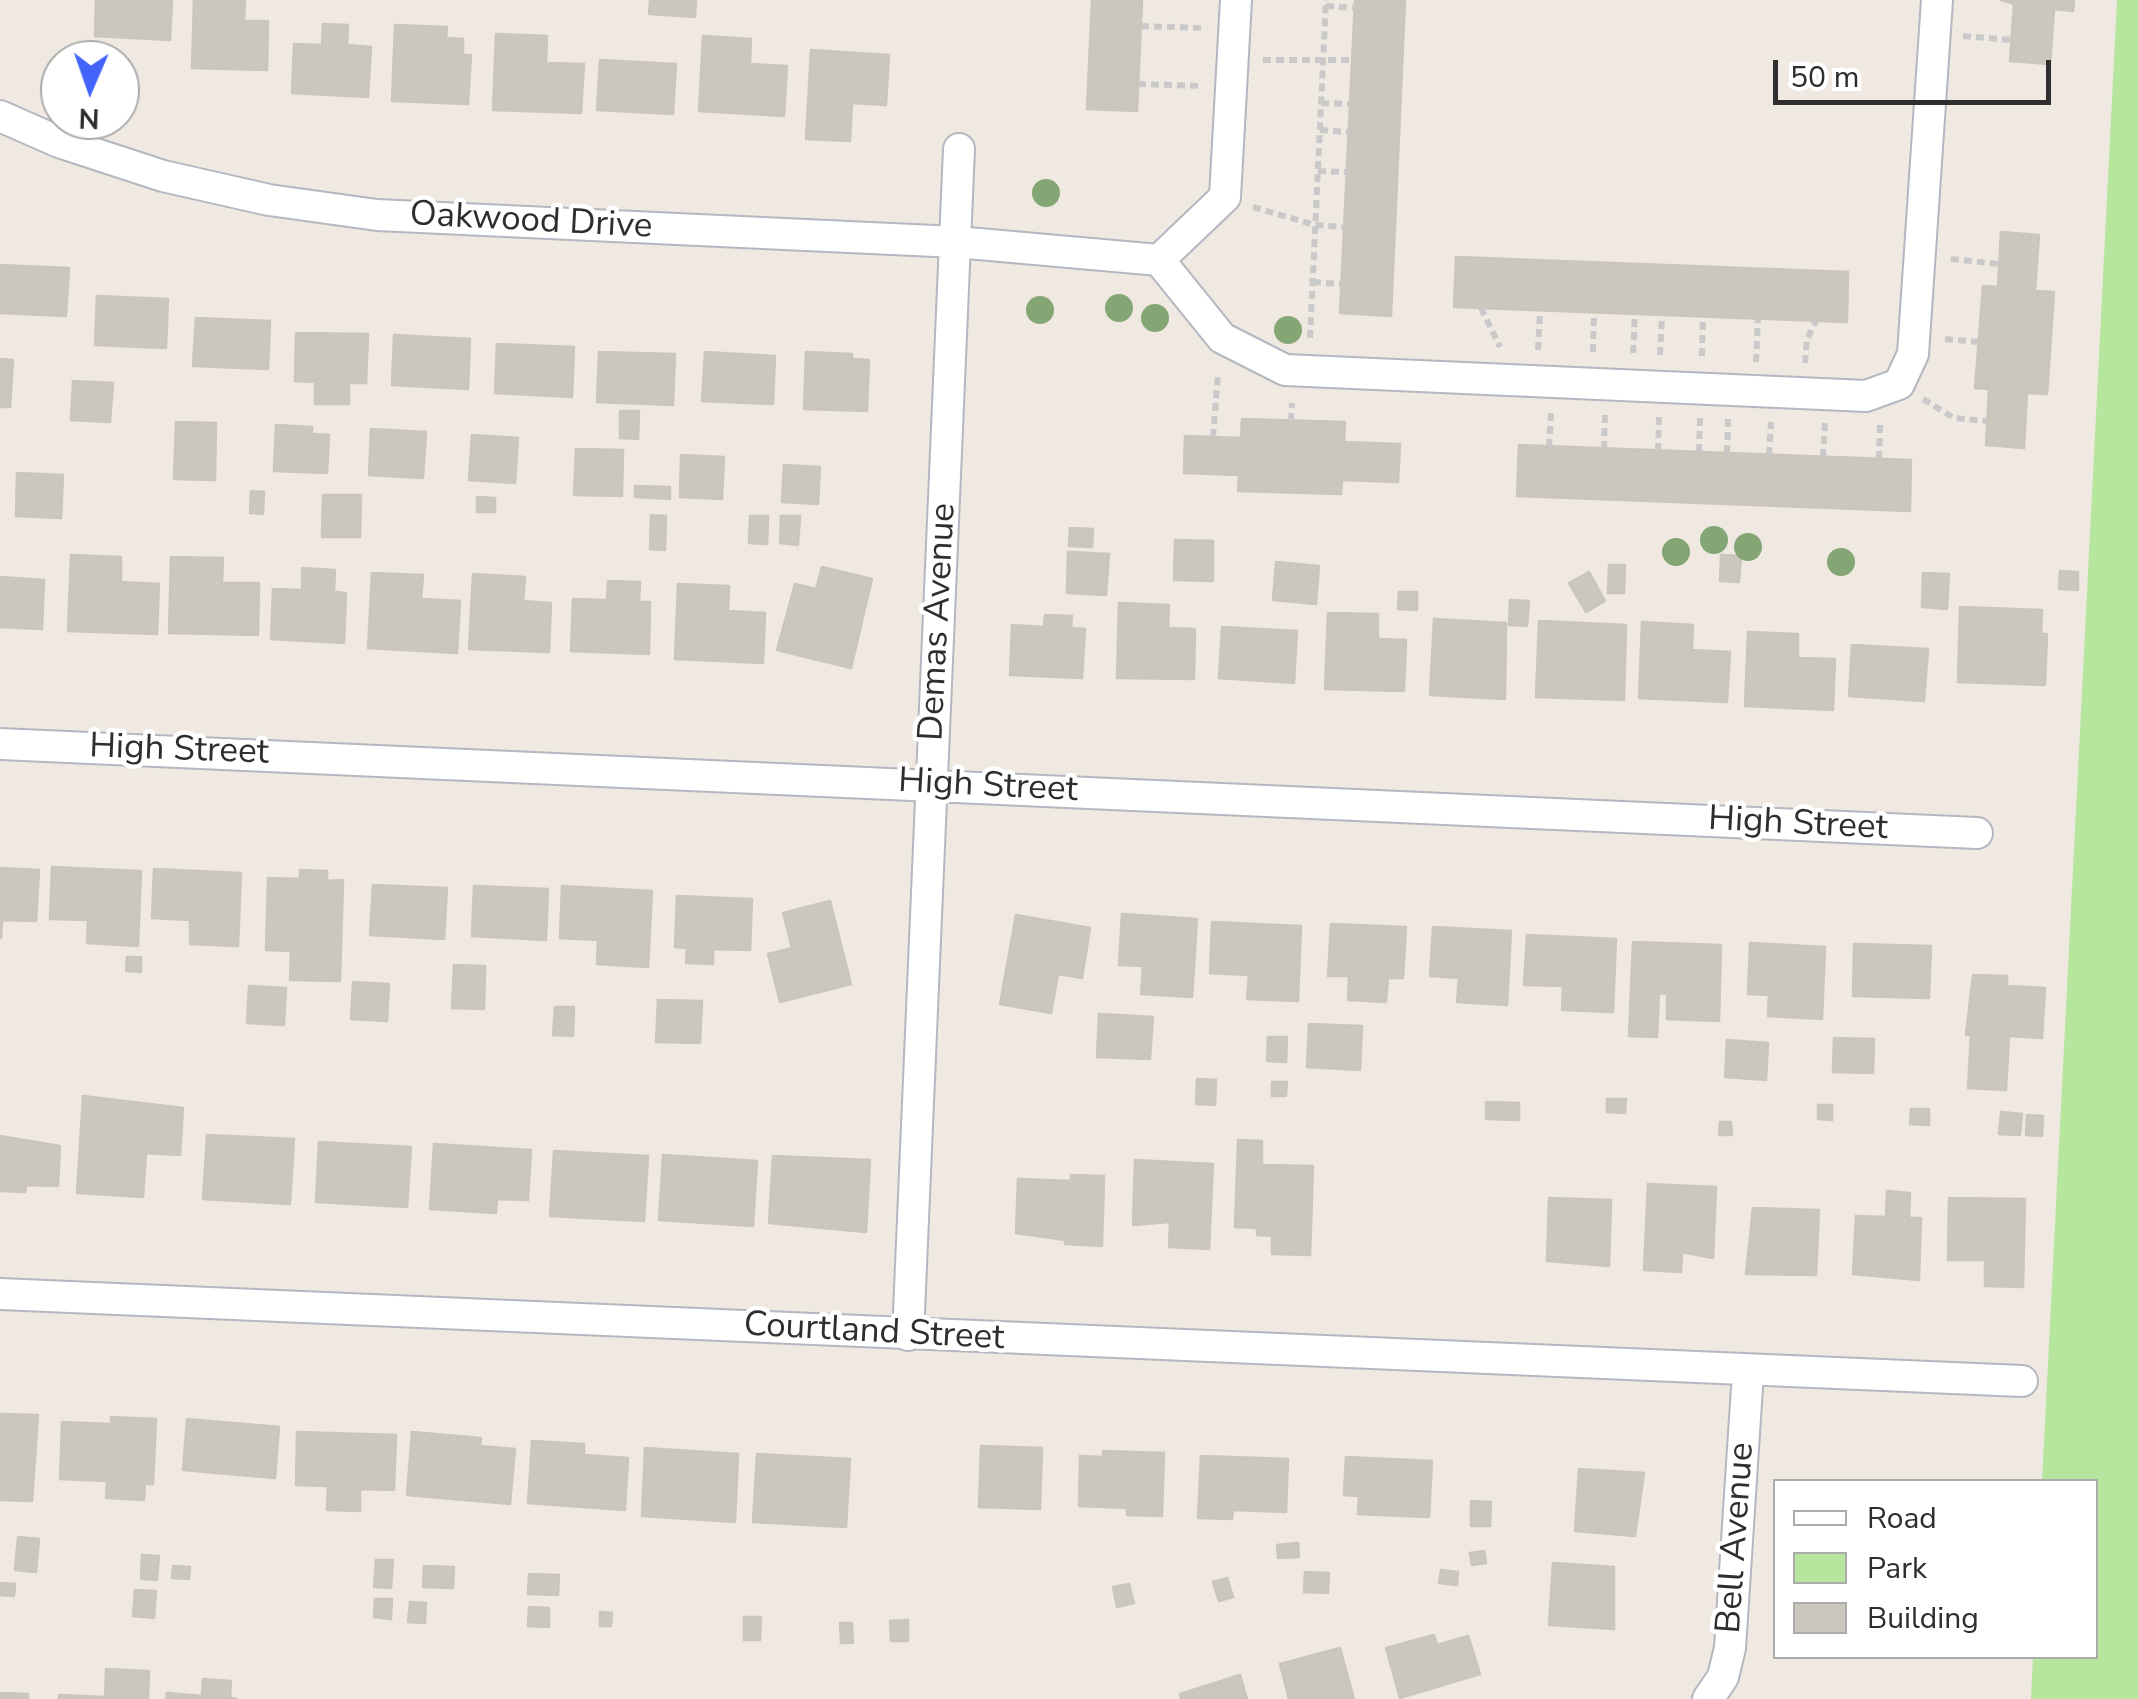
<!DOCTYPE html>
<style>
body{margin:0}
#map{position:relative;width:2138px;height:1699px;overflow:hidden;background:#efe9e1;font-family:"Nunito Sans",sans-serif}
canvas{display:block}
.legend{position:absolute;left:1773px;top:1479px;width:325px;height:180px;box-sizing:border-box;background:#fff;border:2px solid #ababab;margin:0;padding:12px 18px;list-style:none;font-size:30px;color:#2e2e2e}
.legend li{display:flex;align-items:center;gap:20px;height:50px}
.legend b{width:50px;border:2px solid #ababab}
.north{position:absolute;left:40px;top:40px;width:100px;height:100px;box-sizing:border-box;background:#fff;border:2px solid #ababab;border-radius:50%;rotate:182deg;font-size:28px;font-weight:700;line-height:40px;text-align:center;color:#2e2e2e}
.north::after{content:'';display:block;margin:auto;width:35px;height:45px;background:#4264fb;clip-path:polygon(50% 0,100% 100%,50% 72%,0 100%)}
.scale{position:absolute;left:1773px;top:60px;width:278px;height:45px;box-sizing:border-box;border:5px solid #2e2e2e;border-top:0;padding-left:12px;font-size:30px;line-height:35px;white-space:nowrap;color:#2e2e2e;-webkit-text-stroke:8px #fff;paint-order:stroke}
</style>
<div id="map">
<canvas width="2138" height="1699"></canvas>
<ul class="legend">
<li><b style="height:12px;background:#fff"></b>Road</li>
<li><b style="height:28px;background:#b6e59e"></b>Park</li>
<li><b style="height:28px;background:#cbc7bf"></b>Building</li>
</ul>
<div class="north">N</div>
<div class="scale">50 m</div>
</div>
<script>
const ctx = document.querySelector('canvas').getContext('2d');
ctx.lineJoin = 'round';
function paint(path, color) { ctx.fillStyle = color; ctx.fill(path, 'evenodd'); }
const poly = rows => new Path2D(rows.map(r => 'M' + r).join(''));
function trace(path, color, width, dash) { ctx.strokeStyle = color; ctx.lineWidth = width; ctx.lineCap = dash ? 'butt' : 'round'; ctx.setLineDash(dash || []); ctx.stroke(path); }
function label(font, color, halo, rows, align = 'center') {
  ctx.font = font + ' "Nunito Sans",sans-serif'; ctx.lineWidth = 9; ctx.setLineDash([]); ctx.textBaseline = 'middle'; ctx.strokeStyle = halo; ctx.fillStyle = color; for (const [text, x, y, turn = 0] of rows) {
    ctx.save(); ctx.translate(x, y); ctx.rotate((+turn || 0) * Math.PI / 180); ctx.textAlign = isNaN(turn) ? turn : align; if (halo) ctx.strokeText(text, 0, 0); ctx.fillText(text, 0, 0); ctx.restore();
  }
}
paint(poly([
 [2117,0,2138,0,2138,1699,2031,1699,2033,1657,2096,1656,2096,1482,2042,1481]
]), '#b6e59e');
const building = poly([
 [96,0,172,0,170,40,95,36,96,0],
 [194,0,245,0,244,21,268,21,267,70,192,68,194,0],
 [650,0,696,0,695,17,649,14,650,0],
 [1092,0,1142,0,1137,111,1087,109,1092,0],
 [1355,0,1405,0,1391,316,1340,313,1355,0],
 [2001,0,2074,0,2073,11,2054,9,2050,64,2010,61,2014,4,2001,0],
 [323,24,348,25,347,45,371,47,368,97,292,93,294,44,322,45,323,24],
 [395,25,447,27,446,38,463,39,463,55,471,55,468,104,392,101,395,25],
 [496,34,547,36,546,63,584,64,581,113,493,110,496,34],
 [703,36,751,39,750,64,787,66,784,116,699,111,703,36],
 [811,50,889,55,886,105,852,103,850,141,806,139,811,50],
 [600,60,676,64,673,114,597,110,600,60],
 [2001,232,2039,235,2035,291,2054,292,2047,394,2027,393,2024,448,1986,445,1989,389,1975,388,1983,286,1998,287,2001,232],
 [1456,257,1848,272,1847,322,1454,307,1456,257],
 [0,265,69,268,66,316,0,313,0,265],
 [97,296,168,299,166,348,95,345,97,296],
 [196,318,270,321,268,369,193,366,196,318],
 [296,333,368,334,366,383,349,383,349,404,315,404,315,382,295,381,296,333],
 [394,335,470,339,468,389,392,385,394,335],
 [497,344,574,347,572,397,495,393,497,344],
 [599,352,675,354,673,405,597,402,599,352],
 [705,352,775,356,773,404,702,401,705,352],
 [806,352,852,354,852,359,869,360,867,411,804,409,806,352],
 [0,359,13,360,10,407,0,407,0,359],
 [73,381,113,383,110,422,71,420,73,381],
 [620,411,639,411,638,439,620,438,620,411],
 [1242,419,1345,422,1344,442,1400,444,1398,482,1342,480,1341,494,1238,491,1239,475,1184,473,1185,436,1241,438,1242,419],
 [176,422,216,423,215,480,174,479,176,422],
 [276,425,312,427,312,434,329,435,327,473,274,471,276,425],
 [371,429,426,432,423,478,369,475,371,429],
 [472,435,518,438,515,483,469,480,472,435],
 [1519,445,1911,460,1910,511,1517,496,1519,445],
 [576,449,623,450,622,496,574,495,576,449],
 [681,455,724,457,722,499,680,497,681,455],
 [784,465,820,467,818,504,782,502,784,465],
 [17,473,63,475,61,518,16,516,17,473],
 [635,486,670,487,670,499,635,497,635,486],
 [251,491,264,492,263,514,250,513,251,491],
 [323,495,361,495,360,537,322,537,323,495],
 [477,497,495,498,495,512,477,512,477,497],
 [651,515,666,516,665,550,650,549,651,515],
 [750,516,768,516,767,544,749,543,750,516],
 [781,516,800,516,798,545,780,543,781,516],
 [1070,528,1093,529,1092,547,1069,546,1070,528],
 [1175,540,1213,541,1213,581,1174,580,1175,540],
 [1068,552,1109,554,1106,595,1067,593,1068,552],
 [71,555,121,557,121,582,159,584,157,634,68,631,71,555],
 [1721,555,1741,556,1739,582,1720,581,1721,555],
 [171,557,223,558,222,583,259,583,258,635,169,633,171,557],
 [1276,562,1319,566,1316,604,1273,600,1276,562],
 [1609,565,1625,565,1624,593,1608,593,1609,565],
 [822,567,872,579,851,668,777,650,795,584,816,589,822,567],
 [302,568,335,570,334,592,346,593,344,643,271,639,273,589,302,590,302,568],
 [2060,571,2078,572,2078,590,2059,589,2060,571],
 [1589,572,1605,601,1586,612,1569,583,1589,572],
 [372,573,423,575,421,599,460,601,457,653,368,648,372,573],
 [1923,573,1949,574,1947,609,1922,607,1923,573],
 [473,574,525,577,523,601,551,603,549,652,469,649,473,574],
 [0,577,44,580,42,629,0,627,0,577],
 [608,581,640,582,639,602,650,602,649,654,571,651,573,599,607,600,608,581],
 [678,584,729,586,728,611,765,613,763,663,675,659,678,584],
 [1399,592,1417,592,1417,610,1398,609,1399,592],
 [1510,600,1529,601,1527,626,1509,625,1510,600],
 [1119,603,1169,605,1168,628,1195,629,1194,679,1117,678,1119,603],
 [1960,607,2042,610,2041,634,2047,634,2045,685,1958,682,1960,607],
 [1328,613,1378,614,1378,639,1406,640,1404,691,1325,689,1328,613],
 [1045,615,1072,616,1071,628,1085,629,1082,678,1010,675,1012,625,1044,627,1045,615],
 [1434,619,1506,623,1505,699,1430,695,1434,619],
 [1539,621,1626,625,1624,700,1536,697,1539,621],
 [1642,622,1693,625,1692,650,1730,652,1727,702,1639,698,1642,622],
 [1222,627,1297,631,1294,683,1219,678,1222,627],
 [1748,632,1798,634,1798,658,1835,659,1833,710,1745,706,1748,632],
 [1852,645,1928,649,1924,701,1849,696,1852,645],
 [52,867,141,871,138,946,87,943,88,920,50,919,52,867],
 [0,868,39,870,36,921,2,920,1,938,0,868],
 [154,869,241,873,238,946,190,944,190,920,152,918,154,869],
 [300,870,327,871,327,881,343,880,340,981,290,980,291,951,266,950,268,878,300,879,300,870],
 [373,885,447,888,444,939,370,935,373,885],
 [474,886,548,889,546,940,472,936,474,886],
 [562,886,652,891,648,967,597,964,598,940,560,938,562,886],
 [677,896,752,899,750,950,713,949,713,964,686,963,687,948,675,947,677,896],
 [830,901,851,984,780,1002,768,954,792,948,783,913,830,901],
 [1122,914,1197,919,1192,997,1141,994,1143,966,1119,965,1122,914],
 [1016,915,1090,928,1082,978,1058,974,1051,1013,1000,1004,1016,915],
 [1212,922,1301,926,1298,1001,1247,999,1249,975,1210,973,1212,922],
 [1331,924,1406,927,1403,978,1388,978,1386,1002,1348,1000,1349,976,1328,976,1331,924],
 [1433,927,1511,931,1507,1005,1457,1002,1459,978,1430,976,1433,927],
 [1527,935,1616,939,1613,1012,1562,1010,1563,986,1524,985,1527,935],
 [1633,942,1721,945,1719,1021,1667,1019,1667,994,1659,993,1657,1037,1629,1036,1633,942],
 [1750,943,1825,947,1822,1019,1768,1016,1769,995,1748,994,1750,943],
 [1854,944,1931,946,1929,998,1853,996,1854,944],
 [127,957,141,957,141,972,126,971,127,957],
 [454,965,485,966,484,1009,452,1008,454,965],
 [1973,975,2007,976,2007,986,2045,988,2042,1038,2009,1036,2006,1090,1968,1088,1971,1035,1966,1035,1973,975],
 [353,982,389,984,387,1021,351,1019,353,982],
 [249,986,286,988,284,1025,247,1023,249,986],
 [658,1000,702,1001,700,1043,656,1042,658,1000],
 [555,1007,574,1007,573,1036,553,1035,555,1007],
 [1099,1014,1153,1017,1150,1059,1097,1057,1099,1014],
 [1309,1024,1362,1026,1360,1070,1307,1067,1309,1024],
 [1268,1037,1287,1037,1286,1062,1267,1061,1268,1037],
 [1834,1038,1874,1039,1873,1073,1833,1072,1834,1038],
 [1727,1040,1768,1043,1766,1080,1725,1077,1727,1040],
 [1197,1079,1216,1080,1215,1105,1196,1104,1197,1079],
 [1272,1082,1287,1082,1286,1096,1272,1096,1272,1082],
 [83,1096,183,1108,180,1155,146,1153,143,1197,77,1193,83,1096],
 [1607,1099,1626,1099,1625,1113,1607,1112,1607,1099],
 [1486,1102,1519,1103,1519,1120,1486,1119,1486,1102],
 [1818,1105,1832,1105,1832,1120,1818,1119,1818,1105],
 [1911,1109,1929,1109,1929,1125,1910,1124,1911,1109],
 [2001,1112,2022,1114,2020,1135,1999,1134,2001,1112],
 [2027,1115,2043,1116,2042,1136,2026,1135,2027,1115],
 [1720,1122,1731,1122,1732,1135,1719,1135,1720,1122],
 [207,1135,294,1139,290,1204,203,1199,207,1135],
 [0,1136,60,1146,58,1186,26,1185,25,1192,0,1191,0,1136],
 [1238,1140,1262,1141,1262,1165,1313,1166,1310,1255,1272,1254,1272,1236,1257,1235,1257,1228,1235,1227,1238,1140],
 [319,1142,411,1147,407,1207,316,1202,319,1142],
 [434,1144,531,1150,528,1200,497,1199,496,1213,430,1209,434,1144],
 [554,1151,648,1156,644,1221,550,1216,554,1151],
 [663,1155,757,1161,753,1226,659,1220,663,1155],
 [773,1156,870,1160,866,1232,769,1223,773,1156],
 [1135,1160,1213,1164,1209,1249,1169,1247,1170,1222,1133,1225,1135,1160],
 [1071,1175,1104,1176,1102,1246,1065,1244,1065,1240,1016,1233,1018,1179,1071,1181,1071,1175],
 [1648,1184,1716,1187,1713,1258,1682,1252,1681,1272,1644,1270,1648,1184],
 [1887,1191,1910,1193,1909,1218,1921,1218,1919,1280,1853,1274,1856,1216,1886,1217,1887,1191],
 [1549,1198,1611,1200,1609,1266,1547,1261,1549,1198],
 [1949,1198,2025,1199,2023,1287,1985,1286,1985,1260,1948,1260,1949,1198],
 [1753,1208,1819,1210,1816,1275,1746,1274,1753,1208],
 [0,1414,38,1415,32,1501,0,1500,0,1414],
 [111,1417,156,1419,153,1484,145,1484,144,1500,106,1498,107,1481,60,1479,62,1422,111,1424,111,1417],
 [187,1419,279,1427,275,1478,183,1470,187,1419],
 [297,1432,396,1435,394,1490,360,1489,360,1511,327,1510,328,1486,296,1485,297,1432],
 [412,1432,481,1438,480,1446,515,1449,510,1504,407,1495,412,1432],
 [532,1441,584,1444,584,1455,628,1458,625,1510,528,1503,532,1441],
 [981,1446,1042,1448,1040,1509,979,1507,981,1446],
 [645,1448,738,1454,735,1522,642,1516,645,1448],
 [1103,1451,1164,1453,1162,1516,1127,1515,1127,1508,1079,1506,1080,1456,1103,1457,1103,1451],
 [757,1454,850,1459,846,1527,753,1522,757,1454],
 [1201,1456,1288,1459,1286,1512,1233,1510,1232,1519,1198,1518,1201,1456],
 [1346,1457,1432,1461,1429,1517,1358,1514,1359,1496,1344,1495,1346,1457],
 [1579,1469,1644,1473,1635,1536,1575,1531,1579,1469],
 [1471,1501,1491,1502,1490,1526,1471,1526,1471,1501],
 [18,1537,39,1539,36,1572,15,1570,18,1537],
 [1298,1543,1299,1557,1278,1558,1277,1545,1298,1543],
 [1484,1551,1486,1563,1472,1565,1470,1553,1484,1551],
 [142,1555,159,1556,157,1580,141,1579,142,1555],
 [376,1560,393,1560,391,1588,374,1587,376,1560],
 [1553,1563,1614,1567,1614,1629,1549,1625,1553,1563],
 [173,1566,190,1567,189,1579,172,1578,173,1566],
 [424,1566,454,1567,453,1588,423,1587,424,1566],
 [1441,1570,1458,1572,1457,1585,1439,1583,1441,1570],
 [1305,1572,1329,1573,1328,1593,1304,1592,1305,1572],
 [529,1574,559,1575,558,1595,528,1594,529,1574],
 [1227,1578,1233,1597,1219,1601,1213,1582,1227,1578],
 [0,1583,15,1584,14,1596,0,1595,0,1583],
 [1129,1584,1134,1603,1117,1607,1113,1587,1129,1584],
 [135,1590,156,1591,154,1618,133,1616,135,1590],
 [375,1599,392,1599,391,1619,374,1617,375,1599],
 [410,1602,426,1603,425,1623,408,1622,410,1602],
 [529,1607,549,1608,549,1627,528,1626,529,1607],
 [600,1612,612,1613,611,1626,600,1626,600,1612],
 [744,1617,761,1617,760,1640,744,1640,744,1617],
 [908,1620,908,1641,891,1641,890,1621,908,1620],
 [840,1623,852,1623,853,1643,841,1643,840,1623],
 [1434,1635,1437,1645,1468,1636,1480,1674,1400,1698,1386,1648,1434,1635],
 [1340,1648,1354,1699,1289,1699,1280,1664,1340,1648],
 [106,1669,149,1671,148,1699,59,1699,59,1695,105,1697,106,1669],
 [1240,1675,1247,1699,1181,1699,1180,1694,1240,1675],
 [203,1679,231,1681,230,1698,237,1699,166,1699,167,1693,202,1696,203,1679],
 [0,1693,28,1694,28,1699,0,1699,0,1693]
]);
paint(building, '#cbc7bf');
trace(building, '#cbc5ba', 2.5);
const minor = poly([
 [0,116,59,142,163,176,269,200,377,215,956,242,1159,260,1222,338,1285,370,1866,396,1899,384,1913,354,1937,0],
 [1159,260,1225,197,1236,0],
 [0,744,1977,833],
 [0,1294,2022,1381],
 [908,1335,959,149],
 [1708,1699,1723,1677,1730,1648,1748,1372]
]);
trace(minor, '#b4b7c1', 34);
trace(poly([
 [1326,6,1354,8],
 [1141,26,1205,28],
 [1963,36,2012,40],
 [1263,60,1352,60],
 [1138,84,1202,86],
 [1321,103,1350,104],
 [1320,130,1349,132],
 [1318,171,1347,172],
 [1253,207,1315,225,1344,227],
 [1951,259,1999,264],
 [1313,282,1341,284],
 [1481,308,1500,347],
 [1310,338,1326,0],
 [1945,339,1979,342],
 [1538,350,1540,311],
 [1593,352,1594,313],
 [1633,353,1635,314],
 [1660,355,1662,315],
 [1702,356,1703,317],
 [1756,362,1758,319],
 [1805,363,1807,339,1816,321],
 [1923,399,1954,418,1987,421],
 [1291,421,1292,403],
 [1213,437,1218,374],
 [1549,447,1551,413],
 [1604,449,1605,415],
 [1658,451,1659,417],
 [1699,452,1700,418],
 [1727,453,1728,419],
 [1769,455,1771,422],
 [1823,457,1825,423],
 [1879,459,1880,425]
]), '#c9c9c9', 6, [8, 5]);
trace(minor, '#fff', 30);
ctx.fillStyle = '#84a574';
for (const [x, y] of [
 [1046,193],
 [1119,308],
 [1040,310],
 [1155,318],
 [1288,330],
 [1714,540],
 [1748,547],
 [1676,552],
 [1841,562]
]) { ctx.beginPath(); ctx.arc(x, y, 14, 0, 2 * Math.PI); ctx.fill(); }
label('35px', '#2e2e2e', '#fff', [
 ["Oakwood Drive",531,222,3],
 ["Demas Avenue",939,622,-87],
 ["High Street",179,751,2],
 ["High Street",988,787,3],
 ["High Street",1798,825,3],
 ["Courtland Street",874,1333,3],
 ["Bell Avenue",1737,1538,-86]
]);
</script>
